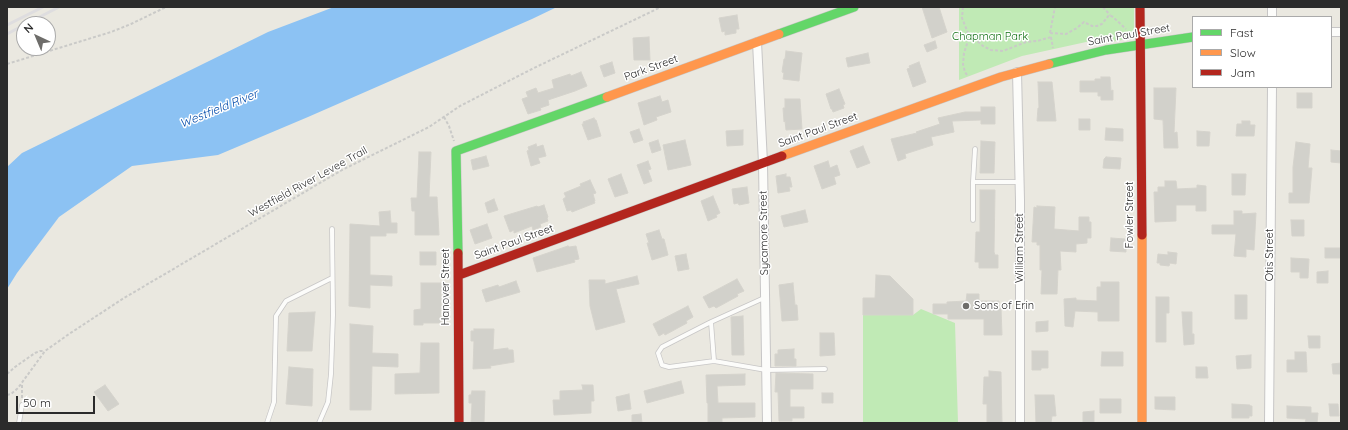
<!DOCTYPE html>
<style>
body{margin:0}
#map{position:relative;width:1348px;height:430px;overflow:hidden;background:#eae8e0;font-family:Quicksand,sans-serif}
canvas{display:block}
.frame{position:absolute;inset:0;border:8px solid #2b2b2b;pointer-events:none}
.legend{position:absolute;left:1192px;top:16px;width:140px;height:72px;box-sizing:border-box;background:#fff;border:1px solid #aaa;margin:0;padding:5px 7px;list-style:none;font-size:12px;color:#2b2b2b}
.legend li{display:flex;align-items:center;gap:8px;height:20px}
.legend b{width:20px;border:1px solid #aaa}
.north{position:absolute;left:16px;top:16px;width:40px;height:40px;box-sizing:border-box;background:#fff;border:1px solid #aaa;border-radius:50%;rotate:316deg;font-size:11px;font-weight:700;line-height:16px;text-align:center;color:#2b2b2b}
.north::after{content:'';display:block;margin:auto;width:14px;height:18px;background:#6e6d6a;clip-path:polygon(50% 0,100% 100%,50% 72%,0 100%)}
.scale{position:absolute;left:16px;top:396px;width:79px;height:18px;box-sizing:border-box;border:2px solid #2b2b2b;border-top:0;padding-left:5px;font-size:12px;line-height:14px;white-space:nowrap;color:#2b2b2b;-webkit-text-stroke:3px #fff;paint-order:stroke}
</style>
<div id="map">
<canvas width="1348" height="430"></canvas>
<div class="frame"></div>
<ul class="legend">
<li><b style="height:5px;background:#63d668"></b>Fast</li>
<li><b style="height:5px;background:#ff974d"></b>Slow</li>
<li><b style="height:5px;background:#b3261e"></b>Jam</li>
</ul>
<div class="north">N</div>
<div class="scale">50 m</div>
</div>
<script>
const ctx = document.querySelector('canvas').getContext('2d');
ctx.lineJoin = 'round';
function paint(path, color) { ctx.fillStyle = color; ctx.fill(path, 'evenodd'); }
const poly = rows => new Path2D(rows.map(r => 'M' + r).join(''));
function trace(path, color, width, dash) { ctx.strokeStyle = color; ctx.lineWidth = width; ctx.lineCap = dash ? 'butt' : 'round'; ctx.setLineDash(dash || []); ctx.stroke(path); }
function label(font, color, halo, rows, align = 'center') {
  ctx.font = font + ' Quicksand,sans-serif'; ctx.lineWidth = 3; ctx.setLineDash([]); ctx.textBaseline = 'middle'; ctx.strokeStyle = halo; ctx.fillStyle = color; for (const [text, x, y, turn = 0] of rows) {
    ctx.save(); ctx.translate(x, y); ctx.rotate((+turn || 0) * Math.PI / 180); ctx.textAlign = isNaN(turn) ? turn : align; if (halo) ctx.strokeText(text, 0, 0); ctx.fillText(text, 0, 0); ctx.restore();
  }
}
paint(poly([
 [959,7,1134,7,1134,29,1130,35,1122,40,1111,42,1109,37,1022,56,959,80],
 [921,309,955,323,958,423,863,423,863,315,913,315]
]), '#c0eab5');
paint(poly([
 [334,7,557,7,532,19,308,117,218,155,132,166,59,217,17,273,7,289,7,167,22,153,268,32]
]), '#8cc2f3');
const building = poly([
 [922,7,939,7,947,32,932,38,922,7],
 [737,15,739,29,736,29,736,33,725,35,725,31,722,32,719,18,737,15],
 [649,37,650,60,634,60,633,38,649,37],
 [935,41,937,48,927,52,924,45,935,41],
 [786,51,802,53,799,81,783,79,784,73,782,72,784,59,785,59,786,51],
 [868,53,870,63,848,67,846,58,868,53],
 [612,62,615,73,604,77,600,66,612,62],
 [919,62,926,82,913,87,907,69,910,68,909,66,919,62],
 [581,72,587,86,575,91,548,100,549,105,540,108,541,110,528,114,522,99,528,97,526,92,536,88,538,93,554,88,552,80,570,74,571,76,581,72],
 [1101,77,1110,77,1111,91,1113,90,1113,100,1101,100,1101,96,1098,96,1098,92,1080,92,1080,81,1095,81,1095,79,1101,79,1101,77],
 [1038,82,1052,82,1056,121,1037,121,1038,108,1039,108,1038,82],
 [1154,88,1176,88,1174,133,1177,132,1178,148,1164,148,1163,120,1154,119,1154,88],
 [839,89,845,104,843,105,844,108,833,112,832,109,831,109,826,94,839,89],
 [1297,93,1312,93,1312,108,1297,108,1297,93],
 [660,96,662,102,668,100,671,112,656,117,657,120,644,125,638,103,660,96],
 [785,99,800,99,802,129,786,130,785,121,784,122,783,108,785,108,785,99],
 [981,107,995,107,995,124,981,124,981,120,952,121,954,132,931,137,933,145,905,154,906,158,898,161,891,139,917,133,916,132,940,124,938,118,965,112,981,112,981,107],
 [594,118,595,120,596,120,601,136,588,140,582,124,584,124,583,122,594,118],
 [1079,119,1090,119,1090,130,1079,130,1079,119],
 [1242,121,1250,121,1250,125,1255,125,1254,136,1236,136,1237,124,1242,124,1242,121],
 [1106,128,1123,129,1123,141,1105,140,1106,128],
 [639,129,643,140,634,143,630,132,639,129],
 [743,130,743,145,727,146,726,131,743,130],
 [1197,131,1210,132,1209,146,1197,146,1197,131],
 [658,140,661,150,652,153,649,143,658,140],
 [685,140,691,165,668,170,663,145,685,140],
 [981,141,995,142,994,173,980,173,981,141],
 [1296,142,1310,144,1308,168,1312,168,1309,203,1289,203,1289,193,1293,193,1293,167,1296,142],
 [536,144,537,147,543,145,546,156,538,158,540,163,531,166,527,151,529,150,528,147,536,144],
 [863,146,870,163,857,168,850,151,863,146],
 [1331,150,1341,151,1341,163,1331,162,1331,150],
 [419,152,431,152,429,197,437,197,439,235,415,235,415,211,412,211,411,198,417,198,419,152],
 [486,156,489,166,473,170,471,160,486,156],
 [1106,157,1121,158,1120,169,1103,168,1104,159,1106,157],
 [648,161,651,169,648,170,652,181,644,184,637,165,648,161],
 [828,161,830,168,837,165,840,175,834,177,836,184,822,189,814,166,828,161],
 [621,174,628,193,615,197,608,179,621,174],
 [786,174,786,177,790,177,792,187,789,187,790,191,778,193,776,176,786,174],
 [1232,174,1246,174,1245,195,1232,195,1232,174],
 [590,180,596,193,593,194,595,201,594,201,595,203,572,212,571,210,567,211,563,199,566,197,564,193,581,186,580,184,590,180],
 [1165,181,1176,181,1177,189,1197,188,1197,185,1206,186,1206,211,1196,211,1196,205,1176,205,1176,221,1155,222,1154,192,1158,192,1158,187,1165,187,1165,181],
 [747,187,749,203,739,205,738,203,734,204,732,189,747,187],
 [980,190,995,190,994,252,995,255,998,255,998,268,979,268,979,262,975,262,976,232,980,232,980,190],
 [713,196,720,213,716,215,717,217,708,221,701,201,713,196],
 [494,199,498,210,488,213,485,203,494,199],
 [544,205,548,217,547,218,548,221,540,224,541,227,533,230,532,226,514,233,514,230,510,232,504,216,537,206,538,207,544,205],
 [1037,206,1055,207,1054,229,1079,231,1079,217,1089,217,1089,222,1091,222,1091,238,1087,238,1087,243,1076,244,1076,252,1060,251,1061,270,1058,270,1057,294,1041,294,1042,270,1040,270,1040,245,1037,245,1037,242,1032,242,1034,207,1037,208,1037,206],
 [805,210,808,222,784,227,781,216,805,210],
 [390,211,391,223,397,223,397,233,386,233,386,236,370,236,370,275,392,276,392,286,370,285,370,308,349,306,350,224,380,226,379,212,390,211],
 [1234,211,1242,211,1242,214,1256,213,1254,250,1246,249,1246,257,1234,256,1236,234,1212,234,1212,225,1234,225,1234,211],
 [1291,220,1304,220,1304,236,1292,236,1291,220],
 [487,224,492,238,475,244,470,230,487,224],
 [659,230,662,239,664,239,668,255,652,260,647,243,649,243,646,234,659,230],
 [1111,238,1126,239,1126,252,1110,251,1111,238],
 [568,246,569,247,576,246,579,259,574,260,575,262,537,272,533,258,568,246],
 [1325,248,1341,248,1341,258,1325,258,1325,248],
 [420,252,436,252,436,265,420,265,420,252],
 [1168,252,1177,253,1176,264,1170,263,1169,266,1160,265,1160,263,1157,263,1158,254,1168,255,1168,252],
 [686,254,689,269,678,271,675,256,686,254],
 [1291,258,1309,259,1308,278,1300,278,1300,272,1291,272,1291,258],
 [1328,271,1328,283,1317,283,1317,272,1328,271],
 [876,275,890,276,913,299,913,315,863,315,863,298,875,298,876,275],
 [637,276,639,284,616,289,625,322,596,330,590,306,589,280,605,280,605,284,637,276],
 [737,279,744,291,737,294,738,296,716,308,714,306,709,308,703,297,737,279],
 [516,281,520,292,486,302,482,290,498,285,499,287,516,281],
 [1101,282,1119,282,1119,321,1098,321,1098,312,1075,311,1073,327,1065,326,1064,299,1076,298,1076,300,1097,301,1097,287,1101,287,1101,282],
 [421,283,441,283,441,323,423,323,423,325,414,325,414,310,421,309,421,283],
 [793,283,795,305,797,305,798,320,782,321,779,285,793,283],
 [967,294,979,294,979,301,999,301,999,307,1001,308,1002,335,984,335,984,319,948,319,948,314,933,314,933,304,947,304,947,302,966,301,967,294],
 [1235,295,1247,295,1247,319,1235,319,1235,295],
 [1156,297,1169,297,1169,313,1166,313,1166,342,1156,342,1156,297],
 [688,306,693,317,686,321,687,323,665,335,664,333,659,336,653,324,688,306],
 [315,312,312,351,287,351,289,313,315,312],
 [1182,312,1192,312,1192,334,1194,334,1194,344,1184,345,1182,312],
 [743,316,744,355,732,355,731,317,743,316],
 [1048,321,1048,331,1036,332,1036,322,1048,321],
 [350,324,373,326,372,353,398,354,398,367,372,366,371,410,350,410,350,324],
 [474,329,494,329,493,350,508,348,508,350,513,350,514,362,490,366,491,368,473,369,474,341,471,341,471,331,474,331,474,329],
 [820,333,834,333,835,355,820,356,820,333],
 [1308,336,1320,336,1320,348,1309,348,1308,336],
 [421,343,439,343,439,393,395,394,395,374,420,373,421,343],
 [794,349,794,359,796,359,796,366,775,366,775,354,778,354,778,350,794,349],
 [1032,351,1048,351,1048,368,1041,368,1041,370,1032,370,1032,351],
 [1102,352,1123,352,1123,366,1101,366,1102,352],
 [1295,352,1306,352,1307,372,1287,372,1287,360,1295,360,1295,352],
 [1251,355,1251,368,1237,369,1236,356,1251,355],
 [1341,363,1341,374,1333,374,1332,364,1341,363],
 [289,367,313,369,312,406,286,404,289,367],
 [1196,367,1207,367,1208,378,1196,378,1196,367],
 [989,371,1001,372,1002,423,987,423,987,404,983,404,984,377,989,377,989,371],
 [776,373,813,374,813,389,790,389,790,407,804,407,804,418,792,418,792,421,779,421,778,392,775,392,776,373],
 [745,374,745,385,717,386,718,403,755,403,755,417,722,418,722,423,708,423,708,403,707,403,706,375,745,374],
 [681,381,684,393,647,403,644,391,681,381],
 [105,385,119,404,108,411,94,392,105,385],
 [582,385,593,385,594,401,591,401,591,413,554,415,553,400,560,400,560,391,583,390,582,385],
 [472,391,485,391,484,423,471,423,472,403,469,403,469,395,471,395,472,391],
 [822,393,833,393,833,403,822,403,822,393],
 [629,394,631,409,618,411,616,397,629,394],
 [1035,395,1054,395,1056,416,1052,416,1051,423,1036,423,1035,395],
 [1155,397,1175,397,1175,410,1155,409,1155,397],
 [1100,399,1121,399,1121,413,1100,413,1100,399],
 [1232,404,1250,405,1250,406,1252,406,1252,416,1249,416,1249,418,1232,418,1232,404],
 [1329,404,1338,404,1339,416,1330,416,1329,404],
 [1287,406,1311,407,1311,413,1318,413,1317,423,1305,423,1306,419,1287,418,1287,406],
 [1094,411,1094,423,1083,422,1083,412,1094,411],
 [641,414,642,423,632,423,632,415,641,414]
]);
paint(building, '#d2d1cb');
trace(building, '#d5d3cc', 1);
const lane = poly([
 [975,149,973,182,1019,182],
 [973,220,973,182],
 [764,298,711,322,662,347,658,353,662,365,669,367,714,361,766,370,825,369],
 [711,322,714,361],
 [19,423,22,405],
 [267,423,274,402,276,316,286,301,332,278],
 [319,423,328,402,331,374,333,315,332,229]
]);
const street = poly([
 [1272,17,1272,7],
 [1331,32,1341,32],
 [757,42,763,163,767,423],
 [1017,72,1020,200,1020,423],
 [1269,423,1272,87]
]);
const fast = poly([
 [779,34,854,7],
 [1049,64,1106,50,1193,37],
 [458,253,456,151,607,97]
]);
const slow = poly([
 [607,97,779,34],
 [782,156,1001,77,1049,64],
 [1142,235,1142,423]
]);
const jam = poly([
 [1140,7,1142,235],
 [458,253,459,423],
 [459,275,782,156]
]);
trace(lane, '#c7c6c6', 5.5);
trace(street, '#c7c6c6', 10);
trace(fast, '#c7c6c6', 10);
trace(slow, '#c7c6c6', 10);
trace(jam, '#c7c6c6', 10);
trace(poly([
 [963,7,962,18,968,33,983,46,991,50,1003,51,1026,42,1037,41,1051,37],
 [1103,7,1110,15],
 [1050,33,1066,34,1077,28,1084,22,1092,26,1097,26,1102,24,1109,15,1113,17,1126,29],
 [1050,33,1055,7],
 [1051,37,1053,48],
 [7,64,111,32,131,24,166,7],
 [967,75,965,72,963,64,964,53,968,41,972,36],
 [444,117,449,126,454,141],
 [7,374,15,367,35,353,40,351,44,351],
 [7,395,11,394,18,388,45,351,69,334,124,298,342,170,429,127,460,106,532,69,661,7],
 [22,398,22,383]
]), '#cacac8', 2, [3, 2]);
trace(lane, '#fcfcfa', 4);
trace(street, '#fcfcfa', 8);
trace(fast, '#63d668', 9);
trace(slow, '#ff974d', 9);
trace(jam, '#b3261e', 9);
trace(poly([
 [26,24,59,7],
 [7,25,43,7],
 [7,34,24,25]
]), '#dedddf', 3);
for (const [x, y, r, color] of [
 [966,306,4,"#6e6d6a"]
]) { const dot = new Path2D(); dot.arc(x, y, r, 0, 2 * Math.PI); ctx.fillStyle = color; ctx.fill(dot); trace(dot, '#fff', 1.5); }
label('11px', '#2b2b2b', '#fff', [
 ["Saint Paul Street",1129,35,-10],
 ["Park Street",651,68,-20],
 ["Saint Paul Street",818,130,-20],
 ["Westfield River Levee Trail",308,182,-29],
 ["Fowler Street",1130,215,-90],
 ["Sycamore Street",764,233,-91],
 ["Saint Paul Street",514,242,-20],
 ["William Street",1020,248,-90],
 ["Otis Street",1270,255,-90],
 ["Hanover Street",446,287,-90]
]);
label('11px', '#127114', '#fff', [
 ["Chapman Park",990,37]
]);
label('11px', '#2b2b2b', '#fff', [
 ["Sons of Erin",974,306]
], 'left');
label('italic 12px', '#004aaa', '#fff', [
 ["Westfield River",219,109,-22]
]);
</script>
